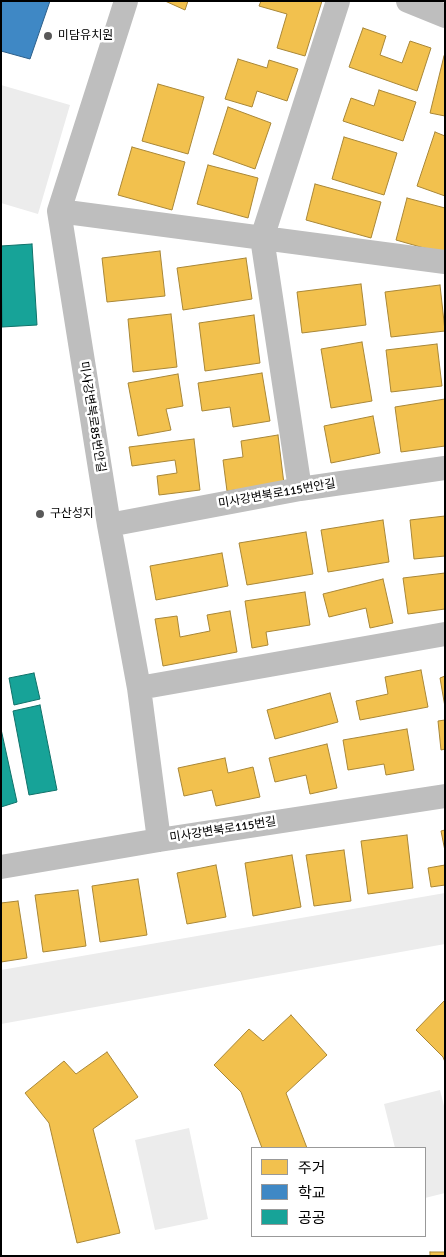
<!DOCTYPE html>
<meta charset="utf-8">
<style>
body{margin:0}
#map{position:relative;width:446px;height:1257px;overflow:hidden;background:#fff;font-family:Signika,"Noto Sans KR",sans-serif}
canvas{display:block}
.frame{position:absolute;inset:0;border:2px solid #000;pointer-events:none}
.legend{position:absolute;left:251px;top:1147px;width:175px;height:90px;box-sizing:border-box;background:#fff;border:1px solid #999;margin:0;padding:6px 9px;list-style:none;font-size:15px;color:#000}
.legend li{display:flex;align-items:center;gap:10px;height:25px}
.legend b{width:25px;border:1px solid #999}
</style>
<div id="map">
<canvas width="446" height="1257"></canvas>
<div class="frame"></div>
<ul class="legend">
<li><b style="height:14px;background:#f2c14e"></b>주거</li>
<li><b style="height:14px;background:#3f88c5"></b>학교</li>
<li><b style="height:14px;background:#17a398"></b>공공</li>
</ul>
</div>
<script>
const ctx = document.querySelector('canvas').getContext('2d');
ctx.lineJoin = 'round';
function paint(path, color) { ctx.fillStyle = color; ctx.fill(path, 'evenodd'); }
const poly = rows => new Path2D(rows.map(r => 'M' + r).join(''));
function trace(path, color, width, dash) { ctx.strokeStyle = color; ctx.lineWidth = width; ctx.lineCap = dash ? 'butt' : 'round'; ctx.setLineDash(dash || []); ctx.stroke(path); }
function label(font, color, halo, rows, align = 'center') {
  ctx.font = font + ' Signika,"Noto Sans KR",sans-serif'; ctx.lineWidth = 5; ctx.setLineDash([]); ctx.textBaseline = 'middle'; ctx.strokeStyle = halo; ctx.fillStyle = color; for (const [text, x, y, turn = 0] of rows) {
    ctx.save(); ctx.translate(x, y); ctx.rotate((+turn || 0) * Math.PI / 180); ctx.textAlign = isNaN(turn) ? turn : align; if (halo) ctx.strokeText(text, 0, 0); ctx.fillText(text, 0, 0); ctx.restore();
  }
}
paint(poly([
 [1,85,70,105,38,214,1,203],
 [445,893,445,944,1,1024,1,970],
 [440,1090,445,1110,445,1193,425,1198,425,1148,395,1148,384,1104],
 [189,1128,208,1219,155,1230,135,1140]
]), '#ececec');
const homes = poly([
 [165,1,188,1,185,10,165,1],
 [261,1,322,1,305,56,277,48,287,14,259,6,261,1],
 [363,28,386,36,380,55,402,63,410,41,431,48,417,91,349,67,363,28],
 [444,56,445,56,445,116,430,113,444,56],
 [238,59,267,68,269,60,298,69,287,101,257,91,252,107,225,99,238,59],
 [158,84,204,97,188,154,142,141,158,84],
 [379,90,416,102,403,141,343,121,351,98,374,106,379,90],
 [228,107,271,123,255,169,213,154,228,107],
 [435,132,445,136,445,196,417,186,435,132],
 [344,137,397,153,384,195,332,179,344,137],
 [132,147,185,162,172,210,118,195,132,147],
 [208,165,258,178,248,218,197,204,208,165],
 [315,184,381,202,371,238,306,220,315,184],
 [407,198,445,208,445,254,396,240,407,198],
 [160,251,165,296,107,302,102,258,160,251],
 [246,258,252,299,183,310,177,268,246,258],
 [361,284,366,325,302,333,297,292,361,284],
 [440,285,445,331,391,337,385,292,440,285],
 [171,314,177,367,133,372,128,319,171,314],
 [254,315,260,363,205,371,199,323,254,315],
 [362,342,372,401,331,408,321,349,362,342],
 [437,344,442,386,391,392,386,350,437,344],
 [262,373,270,421,233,427,230,407,202,411,198,383,262,373],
 [178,374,183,406,166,409,171,430,138,436,128,383,178,374],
 [445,399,445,446,401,452,395,407,445,399],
 [373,416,380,453,331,463,324,426,373,416],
 [278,435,284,484,227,491,223,460,243,457,241,441,278,435],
 [194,439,200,490,159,495,157,476,177,473,175,460,132,466,129,447,194,439],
 [445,516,445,556,414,559,410,520,445,516],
 [383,520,389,562,328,572,321,530,383,520],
 [306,532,313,574,247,585,239,543,306,532],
 [222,553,228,586,156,600,150,566,222,553],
 [445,573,445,609,408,614,403,578,445,573],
 [383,579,393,623,370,628,366,608,329,617,323,594,383,579],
 [305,592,310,625,266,632,268,645,252,648,245,601,305,592],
 [230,611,237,652,163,666,155,619,177,616,180,637,210,631,207,615,230,611],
 [421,670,428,707,360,720,356,701,388,694,385,677,421,670],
 [445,676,445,707,440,678,445,676],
 [330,693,338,722,275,739,267,710,330,693],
 [445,720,445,749,441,750,438,721,445,720],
 [407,729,414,770,386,775,384,764,348,770,343,740,407,729],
 [327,744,337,788,310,794,306,775,275,782,269,758,327,744],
 [225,758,228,773,253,767,260,797,216,806,212,790,184,796,178,768,225,758],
 [445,830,445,851,441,831,445,830],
 [407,835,413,888,368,894,361,841,407,835],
 [344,850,351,901,314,906,306,855,344,850],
 [292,855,301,907,253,916,245,863,292,855],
 [216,865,226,917,187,924,177,873,216,865],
 [445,865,445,885,431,887,428,868,445,865],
 [138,879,147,935,100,942,92,886,138,879],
 [78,890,86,946,43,952,35,895,78,890],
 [18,901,27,958,1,962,1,903,18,901],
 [445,1000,445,1062,443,1057,416,1030,445,1000],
 [291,1015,327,1055,286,1093,307,1148,262,1148,241,1092,214,1065,249,1029,263,1041,291,1015],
 [107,1052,138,1097,93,1129,120,1233,77,1243,49,1123,25,1093,64,1061,76,1074,107,1052],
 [430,1252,445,1252,445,1256,430,1256,430,1252]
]);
paint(homes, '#f2c14e');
trace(homes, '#a98737', 1);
const schools = poly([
 [1,1,50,1,30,59,1,51,1,1]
]);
paint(schools, '#3f88c5');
trace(schools, '#2c5f8a', 1);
const public = poly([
 [32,244,37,325,2,327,1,246,32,244],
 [34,673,40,699,14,705,9,678,34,673],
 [40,705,57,790,29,795,13,711,40,705],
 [1,729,17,802,1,807,1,729]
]);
paint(public, '#17a398');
trace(public, '#10726a', 1);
trace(poly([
 [126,1,59,211,109,525,139,688,159,840],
 [408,1,445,16],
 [59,211,445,262],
 [300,489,262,238,338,1],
 [109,525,300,489,445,468],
 [139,688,445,634],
 [1,867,159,840,445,796]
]), '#bebebe', 24);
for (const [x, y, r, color] of [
 [48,36,5,"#595959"],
 [40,514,5,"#595959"]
]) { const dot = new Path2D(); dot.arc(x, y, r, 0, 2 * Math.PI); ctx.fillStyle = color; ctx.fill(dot); trace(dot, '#fff', 2); }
label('12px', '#000', '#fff', [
 ["미담유치원",58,36],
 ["구산성지",50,514]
], 'left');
label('12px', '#000', '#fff', [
 ["미사강변북로85번안길",92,417,81],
 ["미사강변북로115번안길",277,494,-10],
 ["미사강변북로115번길",223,830,-9]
]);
</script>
